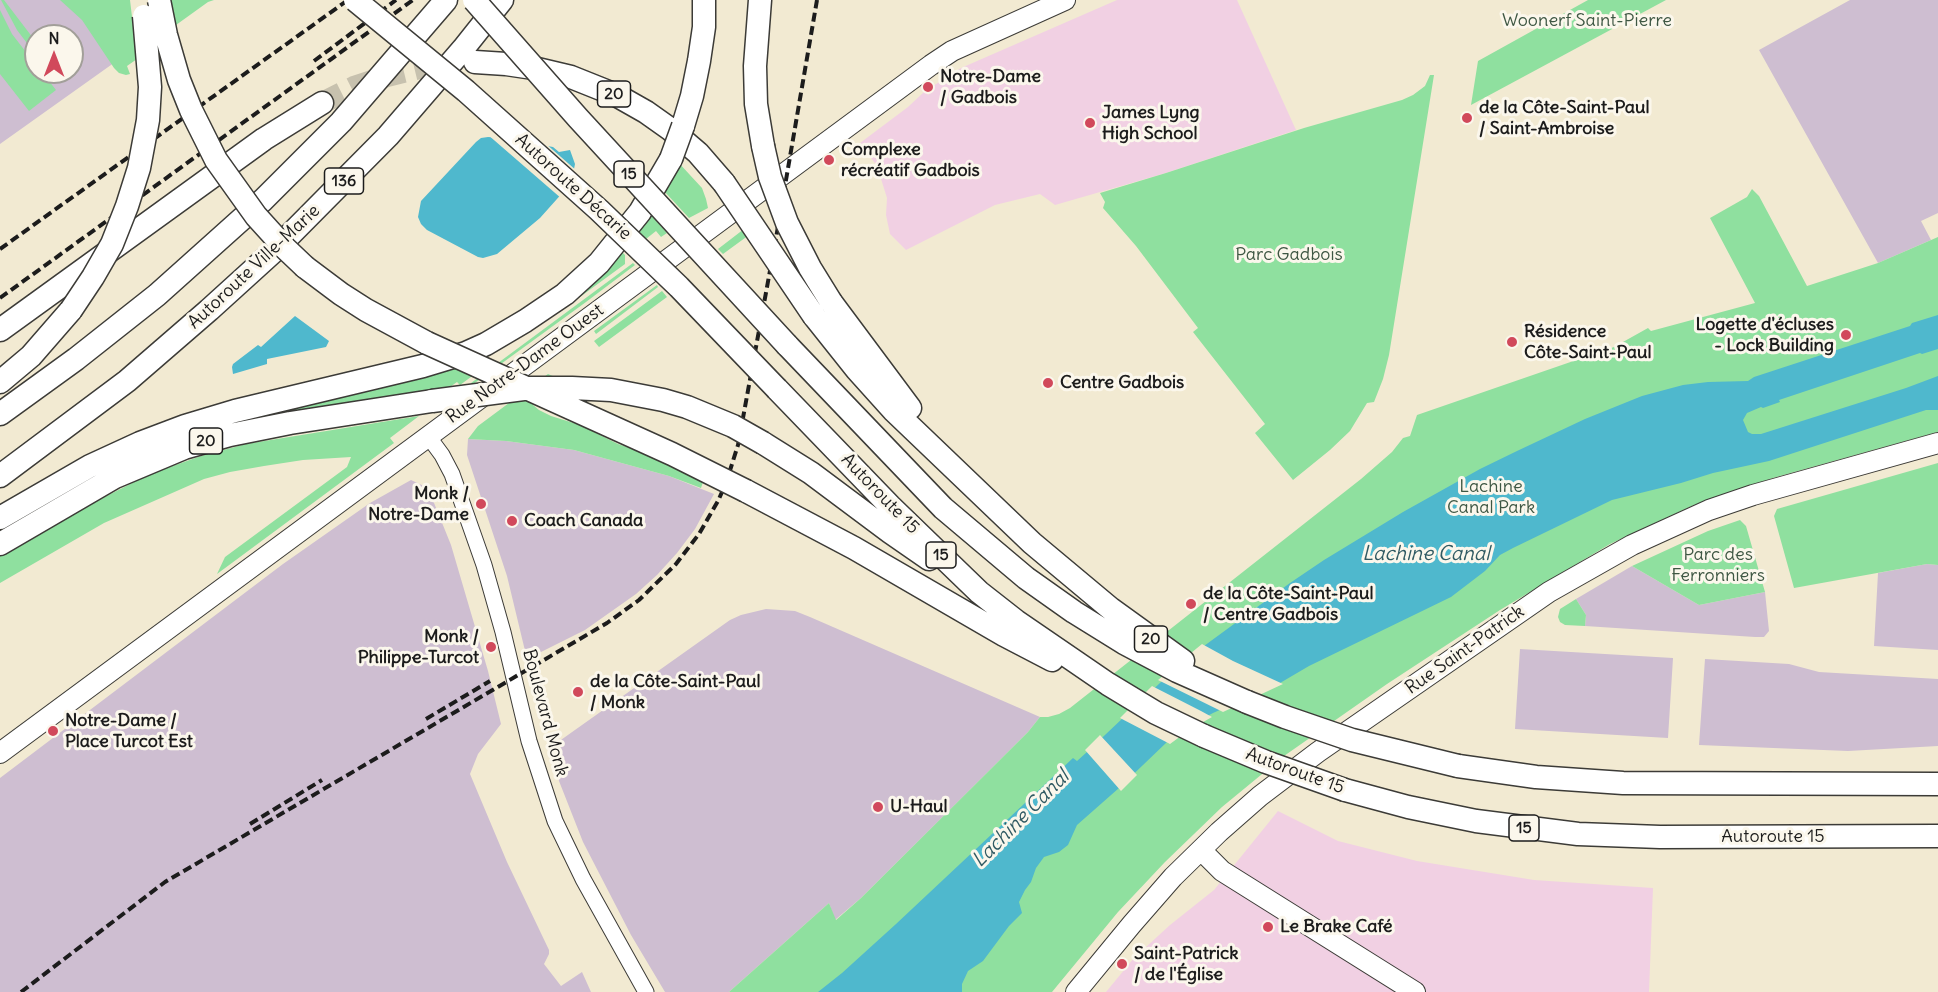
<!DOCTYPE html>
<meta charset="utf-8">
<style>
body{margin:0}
#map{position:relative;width:1938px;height:992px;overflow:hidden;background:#f2ead2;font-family:Delius,sans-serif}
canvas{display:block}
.north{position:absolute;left:24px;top:24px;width:60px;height:60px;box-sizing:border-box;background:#fbf7ec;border:2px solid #a29f99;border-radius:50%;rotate:0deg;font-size:16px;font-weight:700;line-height:24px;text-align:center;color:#1c1c1c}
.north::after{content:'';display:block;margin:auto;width:21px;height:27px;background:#d1495b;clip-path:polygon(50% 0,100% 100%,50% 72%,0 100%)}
</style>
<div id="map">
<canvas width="1938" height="992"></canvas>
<div class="north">N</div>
</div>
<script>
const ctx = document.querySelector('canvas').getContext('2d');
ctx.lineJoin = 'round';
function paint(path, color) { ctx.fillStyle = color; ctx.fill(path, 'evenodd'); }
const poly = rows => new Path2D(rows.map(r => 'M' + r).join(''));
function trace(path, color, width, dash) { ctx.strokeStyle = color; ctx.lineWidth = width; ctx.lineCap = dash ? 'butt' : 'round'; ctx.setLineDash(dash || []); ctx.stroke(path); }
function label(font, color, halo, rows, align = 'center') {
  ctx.font = font + ' Delius,sans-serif'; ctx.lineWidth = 6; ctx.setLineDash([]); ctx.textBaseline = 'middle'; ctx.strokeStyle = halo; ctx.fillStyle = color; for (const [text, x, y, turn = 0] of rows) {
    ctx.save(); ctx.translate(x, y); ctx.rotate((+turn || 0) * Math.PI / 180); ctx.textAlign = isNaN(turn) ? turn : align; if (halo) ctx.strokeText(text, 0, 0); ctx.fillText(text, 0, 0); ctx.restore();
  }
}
paint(poly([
 [1117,0,1237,0,1296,130,1166,173,1055,205,1040,194,995,205,906,250,890,234,886,215,887,198,877,166,860,143,908,107,925,91,928,95,935,89,933,86,961,68],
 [1278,811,1338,841,1417,861,1534,880,1653,888,1649,992,1106,992,1134,958,1170,925,1214,890]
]), '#f1d0e3');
paint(poly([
 [0,0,80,0,118,60,0,144],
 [36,36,72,36,72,72,36,72],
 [1850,0,1938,0,1938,213,1921,221,1931,240,1878,263,1759,50],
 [468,439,506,441,574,450,669,476,714,494,695,529,677,553,657,575,636,594,585,630,527,659,507,576,467,455],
 [411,480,428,488,451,545,488,671,501,724,478,754,470,774,507,862,549,950,549,954,544,964,561,986,582,972,591,992,0,992,0,778,283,564,370,503],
 [1927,564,1938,565,1938,650,1874,646,1878,573],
 [1632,566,1699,605,1765,592,1769,631,1764,637,1755,637,1585,626,1586,615,1576,599],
 [766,609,795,611,810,617,1040,717,1028,732,861,898,835,920,829,903,729,992,665,992,631,935,583,842,559,781,551,747,730,620,741,615],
 [1520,649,1673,658,1668,738,1515,729],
 [1705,659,1789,664,1819,672,1938,679,1938,746,1848,751,1699,745]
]), '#cebed1');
paint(poly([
 [1,0,4,0,36,42,36,55,17,30],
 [60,0,130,0,137,59,127,66,130,74,126,75,119,73,114,68,82,20],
 [171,0,214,0,208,2,176,25],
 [1588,0,1666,0,1471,105,1478,61],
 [0,10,12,34,36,65,36,72,42,72,56,90,29,111,0,74],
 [1430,75,1434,75,1389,355,1383,379,1374,402,1367,403,1350,431,1330,450,1293,480,1255,433,1265,424,1193,332,1198,328,1136,246,1103,208,1105,202,1100,193,1166,173,1304,128,1402,100,1413,95,1425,86],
 [678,162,702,188,706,199,708,208,689,218,664,191],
 [1752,189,1759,196,1807,286,1878,263,1938,237,1938,432,1773,478,1694,505,1610,544,1500,610,1387,684,1284,756,1222,807,1165,862,1118,912,1052,992,729,992,829,903,836,920,861,898,1028,732,1040,717,1048,717,1059,714,1070,708,1361,479,1392,452,1403,438,1410,436,1417,415,1614,347,1648,328,1651,331,1755,303,1710,218,1747,197],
 [650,214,667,233,661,237,656,231,646,239,638,231],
 [744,229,749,235,723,254,718,249],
 [622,252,625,255,625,264,569,305,584,292],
 [633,263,635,265,586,302,472,385,471,383],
 [657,285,658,287,596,334,594,331],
 [662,291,667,297,599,347,594,341],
 [459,367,475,374,460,385,457,382,450,387,275,419,273,413,420,379],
 [548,374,555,377,529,397,533,405,539,410,551,416,580,425,618,444,651,455,696,476,703,482,701,488,669,476,574,450,506,441,468,439,478,426],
 [419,416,390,438,394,443,217,574,225,557,347,467,351,457,303,460,264,466,230,472,204,479,104,523,0,583,0,554,67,516,150,474,201,456,246,444],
 [1938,463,1938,565,1927,564,1794,588,1774,516,1777,509],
 [1740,520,1746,526,1765,592,1699,605,1632,566,1708,531],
 [1576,599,1586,615,1585,626,1565,625,1560,622,1558,617,1560,609]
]), '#8fe09f');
paint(poly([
 [488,137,504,138,553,147,559,152,570,150,575,164,572,179,565,190,540,218,497,254,483,258,478,257,427,230,421,224,418,217,421,201,476,142,481,138],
 [1938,315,1938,349,1922,354,1920,353,1779,400,1780,402,1763,408,1761,407,1747,413,1743,420,1748,432,1752,434,1761,434,1906,388,1938,376,1938,410,1926,410,1769,461,1713,473,1681,483,1612,500,1513,548,1500,555,1485,571,1451,597,1309,666,1280,683,1213,713,1187,727,1167,742,1119,788,1077,825,1068,845,1059,852,1044,857,1036,868,1031,882,1025,890,1019,902,1022,913,1009,926,983,961,968,971,962,984,962,992,818,992,842,973,896,924,1073,758,1077,761,1087,752,1161,682,1204,646,1290,583,1324,560,1403,512,1480,469,1517,451,1585,419,1642,396,1683,385,1708,382,1748,381,1754,377,1910,326,1912,323],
 [295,316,329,341,326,347,267,359,267,364,233,374,232,367,233,364,258,345,261,347]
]), '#4fb8cd');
paint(poly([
 [487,134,505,135,545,143,577,171,575,180,568,192,562,199],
 [1202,644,1233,661,1283,684,1223,712,1158,680],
 [1152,686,1201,711,1212,717,1189,730,1170,744,1120,718],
 [1100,735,1137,775,1121,791,1085,750]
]), '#f2ead2');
trace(poly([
 [322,103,354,87,387,76,424,67,450,64]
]), '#c7c1ae', 22, [22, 11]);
const minor = poly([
 [428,436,442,455,452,474,484,565,503,632,529,741,555,821,583,879,646,992]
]);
const major = poly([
 [0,753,931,65,952,51,1065,0],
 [1201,850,1222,871,1415,992],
 [1076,992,1132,924,1173,877,1219,832,1260,796,1318,752,1549,592,1632,545,1709,510,1753,495,1938,443]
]);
const highway = poly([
 [760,0,755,66,756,104,763,146],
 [475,62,506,64,533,68,571,77,616,95,646,112,670,129,698,153,724,183],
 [683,126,692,96,699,61,704,27,704,0],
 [305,267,341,294,366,310,427,343],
 [831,302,910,408],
 [814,316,857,370,893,410,1032,543,1111,609,1183,661],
 [0,330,264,139,322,103],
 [787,345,943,508,1026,578,1074,612,1124,643,1177,671,1247,702],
 [0,382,31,356,71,310],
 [777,389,890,506,979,592,1016,621,1108,684,1156,713,1204,736],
 [0,414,76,359,157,295,263,200,341,122,446,0],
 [763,443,811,473,890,532,929,559],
 [0,476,127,381,209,310,274,251,388,136,463,49,502,0],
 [746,491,854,548,1004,635,1052,660],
 [0,518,90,466,140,443,185,426,235,411,423,366,466,353,486,344,525,321,565,294,599,263,640,212,671,159],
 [0,544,115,477,184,448,230,435,290,423,432,401],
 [1458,766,1536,777,1623,783,1938,784],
 [1345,790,1408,807,1476,821,1578,834,1660,837,1938,836]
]);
trace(minor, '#3c3b37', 17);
trace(major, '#3c3b37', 22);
trace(highway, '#3c3b37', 25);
trace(minor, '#fff', 15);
trace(major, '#fff', 20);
trace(highway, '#fff', 22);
trace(poly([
 [314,61,396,0],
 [0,249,348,0],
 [0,298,413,0],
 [426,719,490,681],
 [250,824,322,780],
 [21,992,165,882,607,623,639,600,676,564,699,534,718,501,726,483,738,445,776,238,817,0]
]), '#1c1c1c', 4, [9, 4.5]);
const highwayBridge = poly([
 [159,0,166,35,179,80,191,110,216,160,256,216,285,248,305,267],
 [355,0,466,91,599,210,679,287,777,389],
 [474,0,578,118,787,345],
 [763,146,770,177,787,223,810,268,831,302],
 [671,159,683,126],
 [724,183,814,316],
 [71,310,93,277,112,244,127,206,139,168,148,120,150,87,144,16],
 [427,343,672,454,746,491],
 [432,401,531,388,572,388,611,390,663,400,687,407,733,426,763,443],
 [1247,702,1285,717,1352,740,1458,766],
 [1204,736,1266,762,1345,790]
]);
trace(highwayBridge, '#3c3b37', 25, []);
trace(highwayBridge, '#fff', 22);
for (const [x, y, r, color] of [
 [928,87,6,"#d1495b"],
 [1467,118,6,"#d1495b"],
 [1090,123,6,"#d1495b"],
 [829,160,6,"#d1495b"],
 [1846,335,6,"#d1495b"],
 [1512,342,6,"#d1495b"],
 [1048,383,6,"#d1495b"],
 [481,504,6,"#d1495b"],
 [512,521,6,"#d1495b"],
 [1191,604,6,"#d1495b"],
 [491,647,6,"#d1495b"],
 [578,692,6,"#d1495b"],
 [53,731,6,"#d1495b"],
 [878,807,6,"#d1495b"],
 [1268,927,6,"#d1495b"],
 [1122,964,6,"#d1495b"]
]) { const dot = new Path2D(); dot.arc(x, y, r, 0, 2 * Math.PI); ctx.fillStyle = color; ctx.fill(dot); trace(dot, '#fbf7ec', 2); }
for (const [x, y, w] of [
 [614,94,33],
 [629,174,30],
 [344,181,39],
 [206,441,33],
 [941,555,30],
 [1151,639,33],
 [1524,828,30]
]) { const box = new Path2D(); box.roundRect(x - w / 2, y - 13, w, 26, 4.5); ctx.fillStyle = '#fbf7ec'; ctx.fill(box); trace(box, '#1c1c1c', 1.5); }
label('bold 16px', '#1c1c1c', null, [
 ["20",614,94],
 ["15",629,174],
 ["136",344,181],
 ["20",206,441],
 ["15",941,555],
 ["20",1151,639],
 ["15",1524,828]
]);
label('18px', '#3e5743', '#fbf7ec', [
 ["Woonerf Saint-Pierre",1587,21],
 ["Parc Gadbois",1289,255],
 ["Lachine",1491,487],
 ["Canal Park",1491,508],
 ["Parc des",1718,555],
 ["Ferronniers",1718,576]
]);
label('bold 18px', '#1c1c1c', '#fbf7ec', [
 ["Notre-Dame",940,77],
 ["/ Gadbois",940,98],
 ["de la Côte-Saint-Paul",1479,108],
 ["/ Saint-Ambroise",1479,129],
 ["James Lyng",1102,113],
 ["High School",1102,134],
 ["Complexe",841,150],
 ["récréatif Gadbois",841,171],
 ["Logette d'écluses",1834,325,"right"],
 ["- Lock Building",1834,346,"right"],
 ["Résidence",1524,332],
 ["Côte-Saint-Paul",1524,353],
 ["Centre Gadbois",1060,383],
 ["Monk /",469,494,"right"],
 ["Notre-Dame",469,515,"right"],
 ["Coach Canada",524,521],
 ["de la Côte-Saint-Paul",1203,594],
 ["/ Centre Gadbois",1203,615],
 ["Monk /",479,637,"right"],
 ["Philippe-Turcot",479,658,"right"],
 ["de la Côte-Saint-Paul",590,682],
 ["/ Monk",590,703],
 ["Notre-Dame /",65,721],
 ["Place Turcot Est",65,742],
 ["U-Haul",890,807],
 ["Le Brake Café",1280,927],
 ["Saint-Patrick",1134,954],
 ["/ de l'Église",1134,975]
], 'left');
label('18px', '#1c1c1c', '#fbf7ec', [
 ["Autoroute Décarie",573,187,42],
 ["Autoroute Ville-Marie",254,267,-43],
 ["Rue Notre-Dame Ouest",525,364,-36],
 ["Autoroute 15",880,494,46],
 ["Rue Saint-Patrick",1465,650,-35],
 ["Boulevard Monk",545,713,75],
 ["Autoroute 15",1295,771,20],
 ["Autoroute 15",1773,837]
]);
label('italic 20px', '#305a63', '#fbf7ec', [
 ["Lachine Canal",1426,554],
 ["Lachine Canal",1021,819,-45]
]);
</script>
